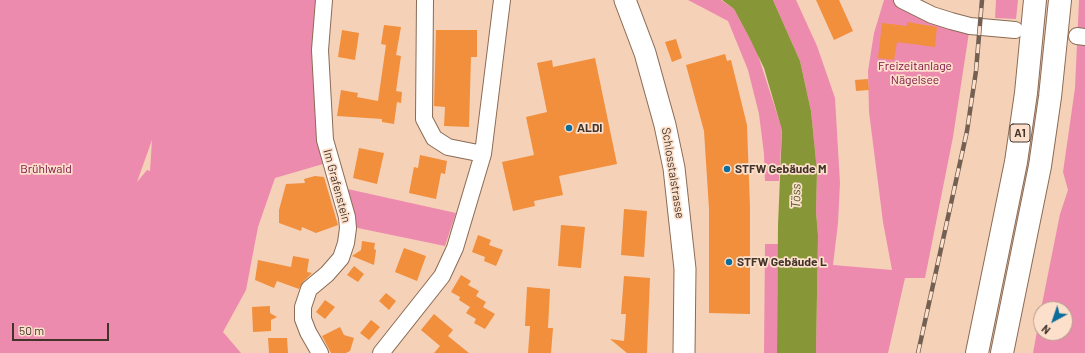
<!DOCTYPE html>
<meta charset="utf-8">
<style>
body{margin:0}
#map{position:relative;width:1085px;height:353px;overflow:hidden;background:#f5d1b8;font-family:Barlow,sans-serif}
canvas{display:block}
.north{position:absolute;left:1033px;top:301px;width:40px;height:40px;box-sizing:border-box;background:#fde0cb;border:1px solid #b29b8b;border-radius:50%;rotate:220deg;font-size:11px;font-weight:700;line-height:16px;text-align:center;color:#42342a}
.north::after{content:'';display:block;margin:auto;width:14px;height:18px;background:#0b6d9b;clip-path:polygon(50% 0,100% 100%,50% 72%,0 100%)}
.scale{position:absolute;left:12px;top:323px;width:97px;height:18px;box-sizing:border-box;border:2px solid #42342a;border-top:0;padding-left:5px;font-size:12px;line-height:14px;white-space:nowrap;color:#42342a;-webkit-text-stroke:3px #fde0cb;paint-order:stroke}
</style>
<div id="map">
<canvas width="1085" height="353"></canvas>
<div class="north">N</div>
<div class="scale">50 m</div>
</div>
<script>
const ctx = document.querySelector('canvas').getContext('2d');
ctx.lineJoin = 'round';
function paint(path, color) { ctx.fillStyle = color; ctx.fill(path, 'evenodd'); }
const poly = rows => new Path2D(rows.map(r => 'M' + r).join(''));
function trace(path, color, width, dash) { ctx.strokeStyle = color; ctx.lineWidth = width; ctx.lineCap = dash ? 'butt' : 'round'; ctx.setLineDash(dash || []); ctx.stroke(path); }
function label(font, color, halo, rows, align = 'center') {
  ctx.font = font + ' Barlow,sans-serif'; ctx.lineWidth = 3.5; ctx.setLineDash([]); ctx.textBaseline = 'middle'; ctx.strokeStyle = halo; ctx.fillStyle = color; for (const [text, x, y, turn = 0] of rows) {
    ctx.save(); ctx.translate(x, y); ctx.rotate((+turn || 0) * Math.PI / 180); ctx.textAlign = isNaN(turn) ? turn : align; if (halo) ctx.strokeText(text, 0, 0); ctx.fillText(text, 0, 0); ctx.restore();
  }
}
paint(poly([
 [0,0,324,0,330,162,275,178,258,227,246,290,223,332,241,353,0,353],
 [152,140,150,171,147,170,137,182],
 [688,0,721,0,734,9,757,52,782,129,779,181,765,181,764,154,759,114,748,70,728,21],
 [773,0,796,0,817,46,835,98,840,183,838,223,833,265,892,270,883,222,869,112,868,71,874,33,884,0,902,0,970,26,953,137,925,278,905,278,888,353,816,353,818,235,816,212,817,171,811,111,800,61],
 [996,0,1018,0,1016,19,995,18],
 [1079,0,1085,0,1085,353,1033,353,1041,309,1041,333,1065,333,1065,309,1041,309,1060,214,1068,190,1063,172,1075,88],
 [343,188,456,213,445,246,353,227],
 [765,244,778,244,777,353,764,353]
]), '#ed8baf');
paint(poly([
 [722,0,773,0,800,61,811,111,817,171,816,212,818,235,816,353,777,353,778,225,782,130,764,68,750,39,734,9]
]), '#879636');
paint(poly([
 [816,0,839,0,853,31,834,40],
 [907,22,937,27,935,47,897,42,894,60,878,58,882,23,907,26],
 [384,25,401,27,396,55,401,56,396,91,402,92,401,103,397,102,394,124,382,122,382,119,337,116,341,90,358,93,357,97,378,101,386,45,381,44],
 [342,30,359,33,355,60,338,57],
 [436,30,477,30,477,57,471,57,469,127,444,126,445,107,434,106],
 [676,39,682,58,672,62,665,42],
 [725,54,727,61,731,60,747,125,750,207,750,314,709,313,709,209,704,131,686,65],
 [595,58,617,164,559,176,563,195,534,201,535,206,513,211,502,162,534,155,526,117,547,112,537,63,552,60,553,67],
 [868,79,869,90,856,91,855,80],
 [359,148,384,153,377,184,353,178],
 [420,155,447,161,445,174,441,173,436,199,409,193,414,167,418,168],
 [315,176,324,177,338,225,316,233,302,227,301,231,279,223,279,210,286,184,305,183,304,179],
 [624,209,647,211,644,257,621,255],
 [561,225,585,227,581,268,558,266],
 [478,235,491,240,489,245,503,250,496,266,484,261,485,257,472,252],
 [362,241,375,243,374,249,376,250,374,265,352,256,361,250],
 [404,248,426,256,417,281,395,272],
 [293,256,309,259,307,272,312,273,303,282,299,289,277,281,274,288,255,280,258,260,291,267],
 [354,266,364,274,358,282,347,275],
 [461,275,471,281,468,285,479,291,476,296,486,302,483,307,495,314,485,329,474,323,476,319,466,313,470,307,459,300,460,297,451,292],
 [624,276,650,278,647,353,627,353,610,339,624,341,626,314,621,314],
 [527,287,550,289,548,328,553,328,551,353,528,353,530,326,525,326],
 [386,293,396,301,389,310,379,301],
 [325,300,335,307,325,319,316,312],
 [270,306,270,313,277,317,271,320,271,331,253,332,252,307],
 [434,314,453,330,448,336,469,353,434,353,440,346,421,330],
 [371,320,380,327,369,340,360,333],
 [340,327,344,335,354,338,350,351,346,353,331,353,322,336],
 [268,338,287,338,288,353,269,353]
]), '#f18f3c');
const minor = poly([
 [425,0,424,119,434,138,448,147,483,154],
 [902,0,932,15,951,21,970,26,1015,30],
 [1077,36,1085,37],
 [320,353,308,332,303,319,303,307,309,289,327,274,341,258,346,243,348,228,347,217,325,140,320,50,324,0],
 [381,353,442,276,455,248,483,154,502,0]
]);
const major = poly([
 [625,0,645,53,665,125,674,168,685,269,684,353]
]);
const highway = poly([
 [977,353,1016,162,1026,93,1035,0],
 [1002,353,1040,166,1050,97,1060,0]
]);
trace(minor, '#8b6b54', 18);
trace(major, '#8b6b54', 23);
trace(highway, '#8b6b54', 24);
trace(minor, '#fff', 16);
trace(major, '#fff', 21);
trace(highway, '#fff', 22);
const rail = poly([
 [918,353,967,131,976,71,982,0]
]);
trace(rail, '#746052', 4.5);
trace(rail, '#fde0cb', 3, [9]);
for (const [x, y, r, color] of [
 [569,128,4,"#0b6d9b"],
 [727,169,4,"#0b6d9b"],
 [729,262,4,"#0b6d9b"]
]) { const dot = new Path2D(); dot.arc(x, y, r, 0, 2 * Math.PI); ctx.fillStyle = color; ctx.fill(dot); trace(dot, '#fde0cb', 1.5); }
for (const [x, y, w] of [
 [1020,133,20]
]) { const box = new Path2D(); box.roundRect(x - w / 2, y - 9, w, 18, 3); ctx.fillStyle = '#fde0cb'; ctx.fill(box); trace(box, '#42342a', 1); }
label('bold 11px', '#42342a', null, [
 ["A1",1020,133]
]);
label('12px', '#7a0e44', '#fde0cb', [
 ["Freizeitanlage",915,66],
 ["Nägelsee",915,80],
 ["Brühlwald",46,169]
]);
label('bold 12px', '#42342a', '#fde0cb', [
 ["ALDI",577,128],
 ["STFW Gebäude M",735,169],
 ["STFW Gebäude L",737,262]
], 'left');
label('12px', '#42342a', '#fde0cb', [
 ["Schlosstalstrasse",673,173,81],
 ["Im Grafenstein",337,186,75]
]);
label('italic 13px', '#535b2a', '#fde0cb', [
 ["Töss",796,196,-89]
]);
</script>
